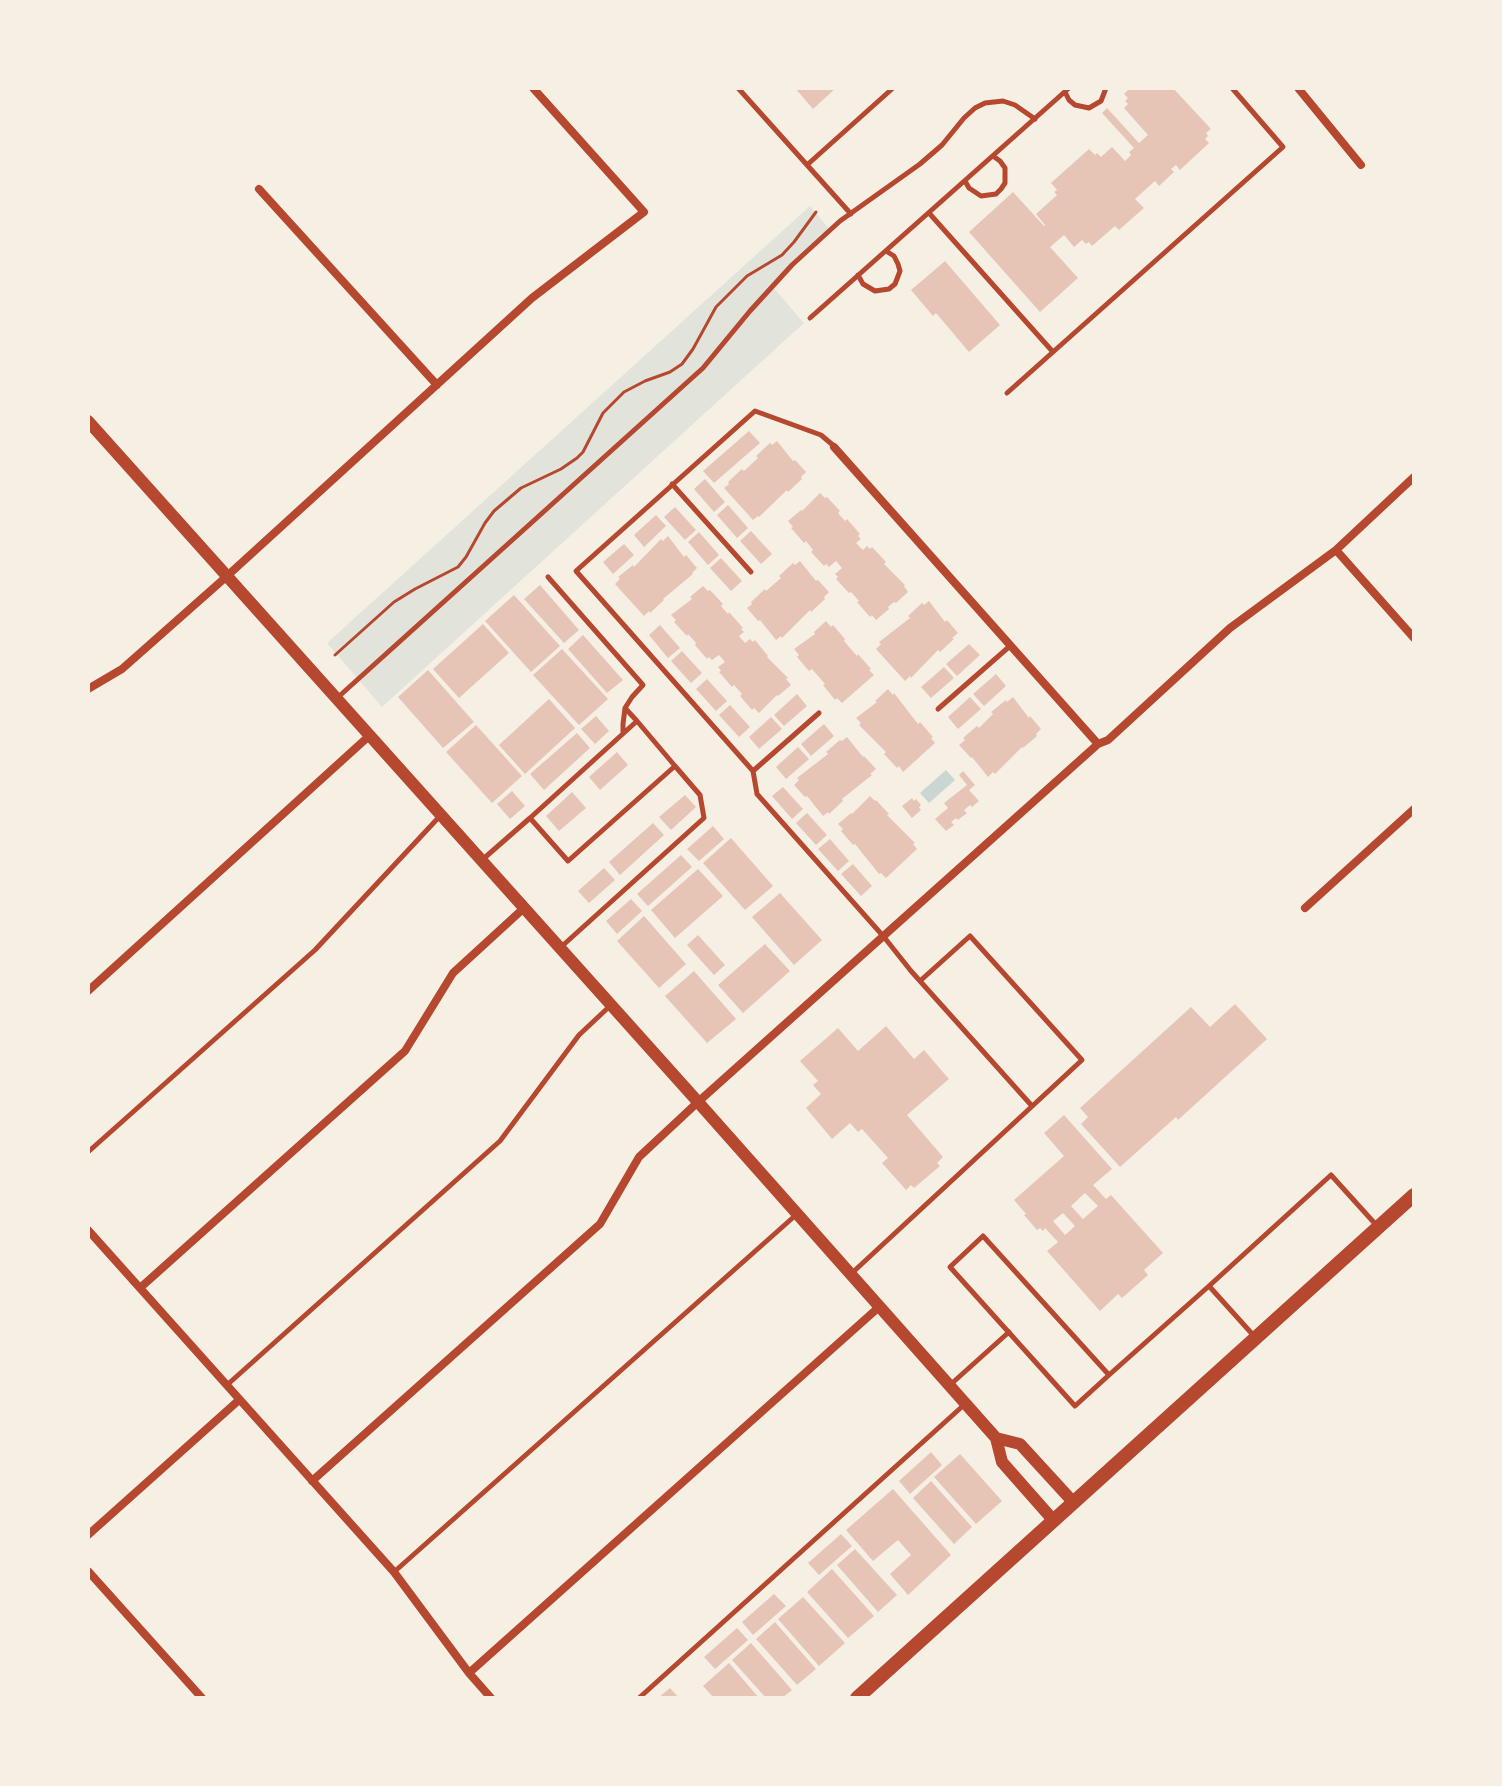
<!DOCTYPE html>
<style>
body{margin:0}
#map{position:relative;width:1502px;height:1786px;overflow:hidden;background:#f6efe4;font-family:"PT Serif",serif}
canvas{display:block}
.frame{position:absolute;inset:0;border:90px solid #f6efe4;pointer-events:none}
</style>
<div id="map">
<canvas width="1502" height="1786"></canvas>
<div class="frame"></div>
</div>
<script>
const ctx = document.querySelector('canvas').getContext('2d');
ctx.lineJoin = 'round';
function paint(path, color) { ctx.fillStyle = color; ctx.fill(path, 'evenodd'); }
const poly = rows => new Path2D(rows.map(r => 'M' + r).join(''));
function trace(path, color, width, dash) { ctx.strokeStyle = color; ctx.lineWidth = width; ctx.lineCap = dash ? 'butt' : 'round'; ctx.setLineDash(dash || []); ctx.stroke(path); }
paint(poly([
 [810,206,830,230,772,286,804,323,382,707,327,643]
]), '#e2e4dc');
paint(poly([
 [946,770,955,780,929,803,920,793]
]), '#c9d6d2');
paint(poly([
 [795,88,836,88,813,109],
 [1130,88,1173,88,1211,129,1206,133,1208,136,1205,139,1209,143,1180,170,1176,165,1171,169,1174,172,1159,186,1155,181,1135,199,1144,208,1119,230,1115,226,1092,246,1089,242,1086,244,1082,240,1074,247,1064,235,1050,247,1078,278,1040,312,969,232,1013,192,1044,226,1045,225,1036,214,1057,195,1054,192,1057,190,1051,183,1089,149,1095,155,1097,153,1101,157,1112,147,1125,161,1131,155,1129,152,1134,148,1102,113,1107,108,1139,143,1148,135,1124,108,1128,104,1125,101,1128,98,1124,94],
 [945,261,1000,325,969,352,936,313,933,316,911,290],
 [749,431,760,443,714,483,703,471],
 [777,441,793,461,795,460,806,472,801,477,802,479,788,492,787,490,759,517,758,516,753,520,724,488,729,484,728,482,742,469,744,471,758,458,756,456,770,443,772,445],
 [705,479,725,502,714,512,694,489],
 [820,493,825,498,827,497,840,511,838,513,845,521,847,519,860,534,858,536,861,539,856,543,863,550,867,546,870,549,872,547,886,562,884,564,905,585,904,586,908,592,896,603,894,602,888,607,889,609,876,620,872,615,870,617,857,602,859,601,851,592,849,593,836,579,838,577,835,574,842,568,836,561,829,567,826,564,824,566,811,552,813,550,806,541,804,543,791,528,793,527,788,521,801,510,802,511],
 [728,505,748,528,737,538,717,515],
 [675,507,696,530,685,540,664,517],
 [656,515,666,526,644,547,634,535],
 [751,531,772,554,761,564,740,541],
 [699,532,719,555,708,565,688,542],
 [668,536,684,557,686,555,697,568,692,573,693,574,663,599,664,600,650,613,649,611,644,616,615,584,620,579,618,577,633,565,634,567,661,539,663,541],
 [624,544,634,555,613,574,603,562],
 [721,558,742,581,731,591,710,568],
 [800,561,816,581,818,580,829,592,824,597,825,599,811,612,810,610,782,638,781,636,776,640,760,620,758,621,747,608,752,604,751,602,765,589,766,591,781,578,779,576,793,563,795,565],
 [540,585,579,630,564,643,524,599],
 [703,586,708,591,710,590,723,604,721,606,728,614,729,612,743,628,741,629,744,632,739,636,745,643,750,639,753,642,755,640,768,656,767,657,788,678,786,679,791,685,778,696,777,695,759,713,754,708,752,710,740,696,742,694,734,685,732,687,719,672,721,671,718,667,725,662,719,655,712,660,709,657,707,659,695,645,696,643,688,634,687,636,674,622,676,620,671,615,692,599,690,597],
 [514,595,560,646,531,672,485,621],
 [929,601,945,622,947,620,958,633,952,638,954,639,940,652,938,650,911,678,910,676,905,681,876,649,881,644,879,642,910,618,908,616,922,603,924,605],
 [826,621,831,627,833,625,845,639,844,641,857,656,858,654,871,669,869,670,874,675,842,703,837,698,835,700,823,685,825,684,812,669,809,671,797,657,799,655,794,649,815,634,814,632],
 [483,624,509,653,459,698,433,669],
 [660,625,680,648,668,658,649,635],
 [583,635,623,680,607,693,568,649],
 [969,644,980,655,957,676,946,664],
 [562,649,608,699,579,725,533,675],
 [682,651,702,673,691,683,671,661],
 [944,667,954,678,931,698,921,687],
 [428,670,474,722,443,748,398,697],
 [996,674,1006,686,984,706,973,694],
 [707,679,727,701,716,711,696,689],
 [888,689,893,695,894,693,918,724,920,722,933,737,931,738,935,743,903,772,899,766,897,768,884,754,886,752,859,725,861,723,856,718,877,702,875,701],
 [797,694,807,706,784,726,774,715],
 [970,697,981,709,958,729,948,717],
 [1013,697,1029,718,1030,716,1041,729,1036,734,1037,736,1023,748,1022,747,995,774,993,772,988,777,972,757,971,758,959,745,965,740,963,738,977,726,979,728,993,714,991,712,1006,700,1007,702],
 [549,699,575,728,525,774,499,745],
 [730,705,750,727,739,737,719,715],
 [596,716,609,731,595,744,581,729],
 [771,717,782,729,759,749,749,737],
 [824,724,834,736,811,756,801,744],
 [476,725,522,776,492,803,446,752],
 [577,733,590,748,544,790,530,774],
 [847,737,863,757,864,756,876,769,870,774,872,775,842,799,843,801,829,814,828,812,823,816,807,796,805,797,794,785,799,780,797,778,828,754,826,752,840,740,842,741],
 [798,747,809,759,786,779,776,767],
 [617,752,628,765,600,790,589,777],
 [963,771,975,785,969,790,979,801,972,807,970,805,964,810,967,813,958,820,956,818,951,822,954,825,946,831,935,819,948,808,944,803,967,785,959,775],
 [783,787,803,809,792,819,772,796],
 [512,791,525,806,510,819,497,804],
 [572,792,586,808,559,831,546,816],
 [685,795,696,807,671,830,659,817],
 [870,796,875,801,876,800,889,814,887,815,915,843,913,844,917,849,886,878,881,873,879,874,855,844,853,845,841,831,843,829,838,824,851,813,852,814],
 [912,798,914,801,916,799,921,805,919,807,921,810,912,818,902,806],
 [807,813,827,835,816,845,796,823],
 [653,823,664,835,620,875,609,862],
 [713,826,724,839,699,861,687,849],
 [731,838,773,886,745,910,703,863],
 [830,839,849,861,838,871,818,849],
 [681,855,692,867,648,906,637,894],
 [853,864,872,886,861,896,841,874],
 [604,868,615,880,589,903,578,891],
 [698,869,723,896,675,938,651,910],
 [780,893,822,940,794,965,752,917],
 [631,899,642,911,617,934,606,921],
 [644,916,686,964,659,988,617,941],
 [698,935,725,965,714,975,687,945],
 [765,944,790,971,743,1013,718,985],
 [694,971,736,1019,707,1043,665,996],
 [1235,1004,1267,1039,1178,1120,1176,1117,1120,1167,1081,1124,1088,1117,1080,1108,1191,1007,1210,1027],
 [886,1026,914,1059,924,1050,949,1079,907,1115,943,1157,937,1163,940,1166,914,1188,911,1185,906,1190,882,1163,888,1158,862,1129,858,1132,850,1123,832,1139,806,1108,821,1094,813,1085,818,1081,800,1061,838,1028,858,1051],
 [1064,1115,1112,1169,1093,1185,1106,1199,1111,1195,1163,1253,1144,1270,1148,1275,1122,1298,1118,1294,1100,1311,1047,1251,1058,1242,1045,1228,1043,1231,1040,1228,1037,1230,1024,1215,1026,1214,1014,1200,1064,1156,1044,1133],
 [1085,1193,1098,1206,1083,1219,1071,1206],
 [1063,1213,1075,1226,1065,1235,1053,1221],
 [931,1452,942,1465,910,1494,899,1481],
 [960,1454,1002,1501,976,1524,934,1477],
 [931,1481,972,1527,954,1544,913,1498],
 [893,1489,951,1555,908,1595,890,1574,911,1555,898,1540,873,1561,846,1530],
 [841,1534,852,1546,819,1575,808,1563],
 [855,1549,897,1595,878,1612,837,1565],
 [832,1569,874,1616,848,1638,807,1592],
 [774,1594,786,1606,753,1635,742,1622],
 [803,1597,845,1643,819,1666,778,1619],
 [775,1622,816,1669,797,1685,756,1639],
 [737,1628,748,1640,715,1669,704,1657],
 [751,1643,792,1690,782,1698,766,1698,732,1660],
 [729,1663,759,1698,714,1698,703,1686],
 [670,1688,679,1698,658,1698]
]), '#e6c5b7');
trace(poly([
 [335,655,394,602,415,589,458,567,466,557,485,523,494,511,521,488,561,469,577,458,583,452,603,413,624,392,645,381,670,372,682,364,693,349,716,307,747,276,782,255,794,242,816,212]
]), '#b5482f', 3);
trace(poly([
 [738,88,851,214],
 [1065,92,1069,100,1075,105,1089,108,1101,101,1106,88],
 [807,165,893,88],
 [965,181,969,188,981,196,996,194,1001,189,1005,183,1005,168,1000,161,993,156],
 [929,213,1053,352],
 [858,275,863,284,875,291,889,289,895,284,900,271,898,264,894,256,886,251],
 [810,318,1069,88],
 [1007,393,1283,147,1232,88],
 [834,446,821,435,755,411,576,571,753,771,757,794,884,937,911,971,1032,1106],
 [672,484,751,572],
 [548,577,643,685,632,697,625,708,623,724,623,732],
 [336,699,703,368,750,311,792,265,840,221,920,164,942,145,964,118,975,108,985,103,1003,101,1015,105,1035,119],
 [625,708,637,721],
 [938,709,1010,646],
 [753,771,819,713],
 [482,860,530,818,568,861,675,766,637,721,530,818],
 [561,947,704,818,700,795,675,766],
 [88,1152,315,950,440,816],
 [852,1273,1082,1060,970,936,920,981],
 [1209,1286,1331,1175,1378,1227],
 [1109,1375,983,1236,950,1267,1075,1406,1109,1375,1209,1286,1254,1336],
 [227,1385,500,1141,579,1035,611,1005],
 [950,1385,1009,1332],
 [394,1572,797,1214],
 [639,1698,965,1404]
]), '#b5482f', 5);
trace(poly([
 [1298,88,1361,165],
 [259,189,437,385],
 [834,447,1098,744],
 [1336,550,1414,638],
 [88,689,122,669,226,577,532,298,644,212,533,88],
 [1305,908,1414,809],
 [88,991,369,736],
 [88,1230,394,1572,469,1673,491,1698],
 [140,1288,405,1051,453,973,524,908],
 [312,1481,600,1224,639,1157,698,1102,1098,744,1108,740,1230,628,1336,550,1414,477],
 [88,1535,239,1400],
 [88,1571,202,1698],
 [469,1673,879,1307]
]), '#b5482f', 8);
trace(poly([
 [88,421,698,1102,996,1438,1002,1462,1054,1521],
 [996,1438,1020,1444,1074,1503]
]), '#b5482f', 12);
trace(poly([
 [857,1698,1414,1195]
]), '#b5482f', 14);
</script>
